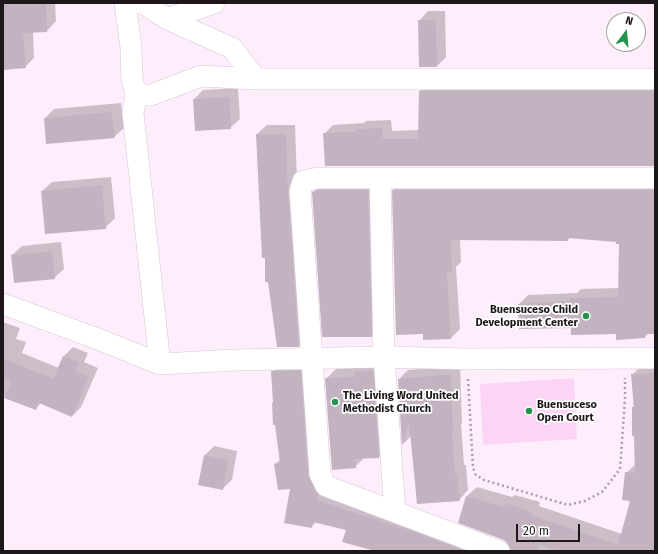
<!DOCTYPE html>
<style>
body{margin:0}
#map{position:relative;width:658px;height:554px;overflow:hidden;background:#feeefc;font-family:"Fira Sans",sans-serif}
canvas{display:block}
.frame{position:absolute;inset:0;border:4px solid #1d171c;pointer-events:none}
.north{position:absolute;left:606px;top:12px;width:40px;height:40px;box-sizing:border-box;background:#fff;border:1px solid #a5a2a4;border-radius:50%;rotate:16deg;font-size:11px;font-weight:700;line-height:16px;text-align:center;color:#1d171c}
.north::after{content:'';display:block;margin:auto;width:14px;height:18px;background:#24944d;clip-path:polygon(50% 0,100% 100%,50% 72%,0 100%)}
.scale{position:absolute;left:516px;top:524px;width:64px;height:18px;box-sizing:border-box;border:2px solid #1d171c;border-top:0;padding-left:5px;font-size:12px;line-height:14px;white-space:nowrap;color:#1d171c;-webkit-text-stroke:3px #fff;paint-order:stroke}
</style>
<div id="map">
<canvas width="658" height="554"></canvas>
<div class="frame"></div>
<div class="north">N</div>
<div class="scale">20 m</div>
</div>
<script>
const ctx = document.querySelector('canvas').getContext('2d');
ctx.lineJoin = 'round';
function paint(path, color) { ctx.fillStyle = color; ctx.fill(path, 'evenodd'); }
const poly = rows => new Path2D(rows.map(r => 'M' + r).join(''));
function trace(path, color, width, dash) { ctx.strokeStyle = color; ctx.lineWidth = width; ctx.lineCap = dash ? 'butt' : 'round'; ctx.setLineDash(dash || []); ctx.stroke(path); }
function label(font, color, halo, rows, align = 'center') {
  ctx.font = font + ' "Fira Sans",sans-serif'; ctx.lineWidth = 3.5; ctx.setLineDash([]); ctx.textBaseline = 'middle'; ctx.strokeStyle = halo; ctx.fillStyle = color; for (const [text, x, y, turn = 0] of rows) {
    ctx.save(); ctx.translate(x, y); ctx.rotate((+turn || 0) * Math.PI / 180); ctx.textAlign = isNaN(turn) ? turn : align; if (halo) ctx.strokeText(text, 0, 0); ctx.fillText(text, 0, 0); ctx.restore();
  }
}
paint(poly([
 [574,378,577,439,483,445,480,384]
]), '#fcd5f6');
paint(poly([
 [3,3,55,3,56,21,47,31,33,31,34,58,25,67,3,69],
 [428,11,445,11,446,57,437,66,419,21],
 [429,82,655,82,655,165,324,134,333,125,364,123,366,121,391,120,392,131,419,130,420,91],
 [238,88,240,119,230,128,194,99,203,90],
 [121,103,124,128,114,137,45,118,54,109],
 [267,125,295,125,297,182,308,336,299,346,266,257,257,134],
 [111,177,115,218,105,228,42,191,52,182],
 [377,181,380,327,371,336,346,337,313,192,323,183],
 [402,181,655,181,655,333,649,333,645,337,572,326,519,304,528,295,577,293,581,289,619,288,620,243,617,241,571,237,568,240,460,239,461,262,456,267,460,329,451,338,424,333,393,190],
 [61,242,64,269,54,278,12,255,22,246],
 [3,322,20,328,16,339,26,342,22,353,59,368,64,356,73,347,88,353,84,362,98,368,81,407,72,416,41,403,35,409,3,395],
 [383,361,389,447,379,457,365,457,355,467,326,379,336,369,360,367],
 [282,362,310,362,324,482,498,551,378,551,347,529,316,522,311,527,292,488,275,464,280,460,272,372],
 [642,365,655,365,655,551,512,551,509,542,504,539,459,522,467,496,477,487,512,497,515,495,540,502,539,506,622,534,631,500,626,473,636,464,632,375],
 [460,366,462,423,461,424,464,465,466,465,468,490,459,500,412,435,403,444,399,379,408,370],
 [214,446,237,451,232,480,222,489,205,455]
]), '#0003');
paint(poly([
 [3,3,46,3,47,32,23,33,26,68,3,70],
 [418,20,436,20,437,67,419,67],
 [419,91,655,91,655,166,325,166,323,133,356,132,356,129,382,128,383,139,418,139],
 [229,97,231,129,195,131,193,99],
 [112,112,115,138,46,144,44,118],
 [256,134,286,134,288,192,299,347,277,347,268,282,265,282,265,258,262,258],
 [102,185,106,229,45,234,41,191],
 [319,190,368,190,372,337,322,337,312,192],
 [392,190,655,190,655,334,645,334,645,338,616,340,616,334,571,335,571,328,519,329,518,304,570,301,570,298,618,297,619,244,616,244,616,242,568,238,568,241,451,240,452,272,447,272,451,339,423,340,423,334,396,335],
 [52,251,55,279,14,283,11,255],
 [63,356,79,362,75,371,89,377,72,417,39,403,36,410,4,398,11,382,3,379,3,358,53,379],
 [271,371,301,371,308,475,315,491,318,494,317,500,381,521,381,522,404,528,465,551,375,551,342,542,346,530,313,522,312,528,284,523,290,489,278,490,274,464,280,463,275,425,273,425,272,403,273,403],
 [373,371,379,458,355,459,356,468,332,470,325,378,355,377,354,372],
 [655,373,655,551,557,551,538,544,537,551,511,551,508,544,504,540,458,523,466,496,504,507,505,503,532,512,531,515,618,545,630,501,622,500,625,472,635,473,634,436,632,436,632,407,634,407,631,374],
 [451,374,453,433,452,433,455,474,457,474,460,501,417,504,409,422,402,446,398,379],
 [204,455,228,460,223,490,198,485]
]), '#c3b3c0');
const minor = poly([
 [125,3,131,47,132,79,136,95,133,113,160,364],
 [125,3,143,3,167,19,232,48,256,79],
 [167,19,214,3],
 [136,95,151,95,201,76,256,79,655,79],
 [380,179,384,357,395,512],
 [3,304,98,339,160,364,236,360,384,357,467,359,655,358],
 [499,551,326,486,320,474,300,191,303,181,318,178,655,178]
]);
trace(minor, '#d6c6d4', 22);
trace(poly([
 [468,379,473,468,476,475,484,480,568,505,585,501,602,492,620,469,625,399,625,378]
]), '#a99da8', 2.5, [2, 3]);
trace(minor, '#fff', 21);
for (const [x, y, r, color] of [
 [586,316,4,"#24944d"],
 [335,402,4,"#24944d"],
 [529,411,4,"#24944d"]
]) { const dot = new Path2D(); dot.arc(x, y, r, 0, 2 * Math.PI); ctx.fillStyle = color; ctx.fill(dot); trace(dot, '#fff', 1.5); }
label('bold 11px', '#1d171c', '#fff', [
 ["Buensuceso Child",578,310,"right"],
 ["Development Center",578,323,"right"],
 ["The Living Word United",343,396],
 ["Methodist Church",343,409],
 ["Buensuceso",537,405],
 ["Open Court",537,418]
], 'left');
</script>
